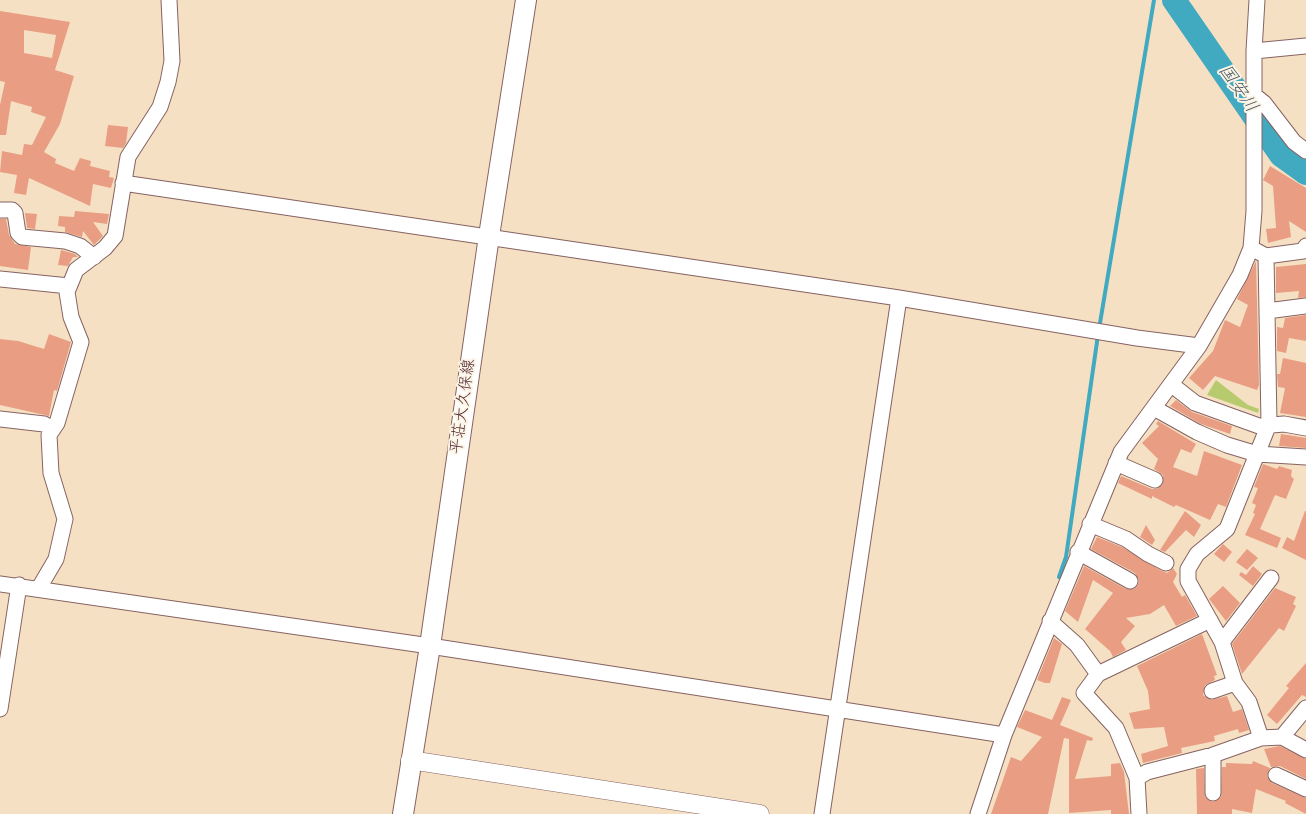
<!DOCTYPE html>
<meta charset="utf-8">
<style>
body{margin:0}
canvas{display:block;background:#f5e0c4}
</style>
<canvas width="1306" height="814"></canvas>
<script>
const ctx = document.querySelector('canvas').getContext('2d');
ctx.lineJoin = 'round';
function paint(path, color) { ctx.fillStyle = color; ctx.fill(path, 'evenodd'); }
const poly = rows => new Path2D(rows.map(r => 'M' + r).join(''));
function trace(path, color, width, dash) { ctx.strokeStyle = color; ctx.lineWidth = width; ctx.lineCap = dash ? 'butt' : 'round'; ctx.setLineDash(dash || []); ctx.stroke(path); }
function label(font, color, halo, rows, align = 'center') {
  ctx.font = font + ' Dekko,"Klee One",sans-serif'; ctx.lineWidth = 4; ctx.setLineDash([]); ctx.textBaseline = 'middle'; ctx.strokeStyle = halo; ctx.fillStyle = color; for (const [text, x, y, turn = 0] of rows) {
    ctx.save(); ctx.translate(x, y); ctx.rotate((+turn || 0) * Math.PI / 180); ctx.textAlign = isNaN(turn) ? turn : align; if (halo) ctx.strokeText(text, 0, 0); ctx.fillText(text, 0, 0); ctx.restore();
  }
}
paint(poly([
 [1216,380,1248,405,1259,409,1258,413,1207,395]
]), '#b7ca6d');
trace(poly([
 [1099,329,1154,0],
 [1059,577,1066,557,1098,335]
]), '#41a9c0', 4);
trace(poly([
 [1174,0,1281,155,1306,173]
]), '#41a9c0', 24);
paint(poly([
 [0,11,70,22,55,70,74,76,60,124,44,152,56,159,55,163,74,171,80,158,91,161,90,166,110,171,109,177,114,178,111,188,93,184,90,206,29,178,26,195,14,193,17,175,0,172,2,151,22,155,24,144,32,145,46,117,31,112,32,107,11,101,6,135,0,135,0,105,5,82,0,81],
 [24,30,56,35,52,58,24,53],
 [108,125,128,127,126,143,123,148,105,146],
 [1270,166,1306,188,1306,232,1289,221,1291,237,1268,243,1266,229,1276,228,1273,186,1263,180],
 [75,211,109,214,107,224,93,222,103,236,94,245,83,231,82,237,65,232,65,227,58,226,59,216,74,217],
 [25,213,37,214,35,229,27,228],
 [0,219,6,219,9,235,15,244,31,247,28,270,0,266],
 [61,250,75,254,78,257,73,257,68,266,58,265],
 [1256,261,1259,385,1257,390,1215,376,1203,390,1189,378,1213,351,1225,320,1240,327,1248,305,1237,299],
 [1306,264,1306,297,1298,298,1299,291,1276,293,1276,267],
 [1306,315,1306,341,1289,338,1286,353,1277,351,1277,327,1283,328,1285,318],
 [49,334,71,342,57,391,54,390,49,416,0,405,0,339,18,341,44,349],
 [1283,358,1306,363,1306,417,1280,413,1285,388,1278,387,1277,374,1280,374],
 [1176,400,1192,412,1232,426,1230,434,1201,424,1170,406],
 [1158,421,1196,444,1191,453,1181,449,1173,467,1197,476,1204,451,1242,465,1226,507,1218,504,1210,520,1176,505,1174,507,1152,496,1152,499,1118,483,1121,476,1152,489,1157,489,1163,484,1163,475,1154,469,1158,459,1142,443,1159,426,1156,424],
 [1281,434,1306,438,1306,448,1279,446],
 [1263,464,1277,469,1279,466,1292,470,1291,476,1294,479,1286,499,1275,495,1260,529,1281,538,1277,548,1245,535,1255,514,1253,513,1256,505,1252,503,1258,488,1254,487],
 [1185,511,1201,525,1194,537,1186,530,1165,552,1160,550],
 [1305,511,1306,511,1306,560,1282,548,1287,537,1294,541],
 [1146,525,1155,540,1152,545,1140,537],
 [1097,537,1122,547,1162,571,1167,573,1173,568,1177,574,1173,582,1182,597,1185,595,1197,616,1176,626,1164,605,1150,614,1126,618,1135,626,1121,642,1126,650,1113,657,1110,651,1085,629,1113,593,1093,580,1078,622,1065,611,1084,566,1126,589,1134,589,1138,585,1139,580,1135,573,1091,549],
 [1223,544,1232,552,1224,562,1214,554],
 [1247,549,1258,558,1247,570,1236,562],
 [1253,566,1262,574,1253,586,1239,575,1241,572,1246,575],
 [1223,586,1240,603,1226,621,1209,599],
 [1275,588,1296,597,1293,604,1296,606,1284,631,1279,628,1242,674,1232,644],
 [1202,634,1217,675,1214,676,1215,680,1205,685,1203,695,1211,700,1227,696,1233,712,1242,709,1249,730,1239,733,1238,729,1214,736,1215,741,1181,748,1182,753,1143,763,1141,754,1168,746,1164,727,1134,729,1129,713,1150,709,1148,691,1137,666],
 [1054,638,1062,644,1050,683,1045,683,1037,680],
 [1306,663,1306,697,1302,695,1277,724,1267,715,1289,688,1286,686],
 [1062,697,1071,700,1060,725,1093,738,1092,741,1087,740,1075,779,1111,776,1111,764,1120,763,1124,772,1129,814,1111,814,1111,810,1069,813,1069,739,1064,738,1048,814,991,814,1011,757,1021,761,1042,737,1017,727,1025,710,1052,720],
 [1280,746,1306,759,1306,779,1280,766,1271,767,1264,749],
 [1253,761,1270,768,1267,776,1272,783,1306,798,1306,814,1285,803,1286,801,1256,789,1252,813,1232,809,1232,814,1197,814,1196,769,1204,768,1205,797,1213,802,1221,797,1222,767,1226,767,1226,763,1252,764]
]), '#e99e83');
const minor = poly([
 [1254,51,1306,46],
 [1254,95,1264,103,1294,142,1306,151],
 [123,183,899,298,1137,338,1199,346],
 [0,210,12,210,15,213,18,233,22,237,65,241,80,246,94,257],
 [1251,248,1266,256,1269,424,1227,529,1197,554,1188,569,1188,581,1222,642,1271,578],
 [1266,256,1303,251,1306,246],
 [0,279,69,286],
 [1267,311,1306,306],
 [1172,385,1195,403,1259,426,1284,424,1306,428],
 [1154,408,1197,432,1227,445,1257,454,1306,457],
 [0,419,44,424,53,429],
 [1116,463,1155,480],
 [1090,524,1126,539,1148,554,1166,563],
 [1078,552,1130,581],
 [0,584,430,646,1004,735],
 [39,588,56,559,65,519,51,473,49,435,57,423,81,342,71,317,67,292,76,270,105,248,115,236,128,157,160,107,168,82,172,61,169,0],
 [1050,621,1077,645,1098,674,1084,693,1116,728,1137,778],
 [1222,642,1235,683,1249,702,1261,738],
 [1098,674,1210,620],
 [1212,691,1235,683],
 [0,709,19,585],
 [1282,737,1306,750],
 [1213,755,1213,793],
 [1276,775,1306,789],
 [822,814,899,298],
 [978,814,1004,735,1121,452,1199,346,1240,275,1251,248,1254,211,1254,51,1257,0],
 [1139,814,1137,778,1147,772,1213,755,1261,738,1282,737,1306,708]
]);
const tertiary = poly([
 [410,760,760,814]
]);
const secondary = poly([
 [403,814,430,646,489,236,526,0]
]);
trace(minor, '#866361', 17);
trace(tertiary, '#866361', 19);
trace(secondary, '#866361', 22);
trace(minor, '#fff', 15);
trace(tertiary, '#fff', 18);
trace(secondary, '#fff', 20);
label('16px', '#4a1f2b', '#fcf5e5', [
 ["平荘大久保線",465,407,-82]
]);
label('italic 18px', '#465667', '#fcf5e5', [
 ["国安川",1236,90,55]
]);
</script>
